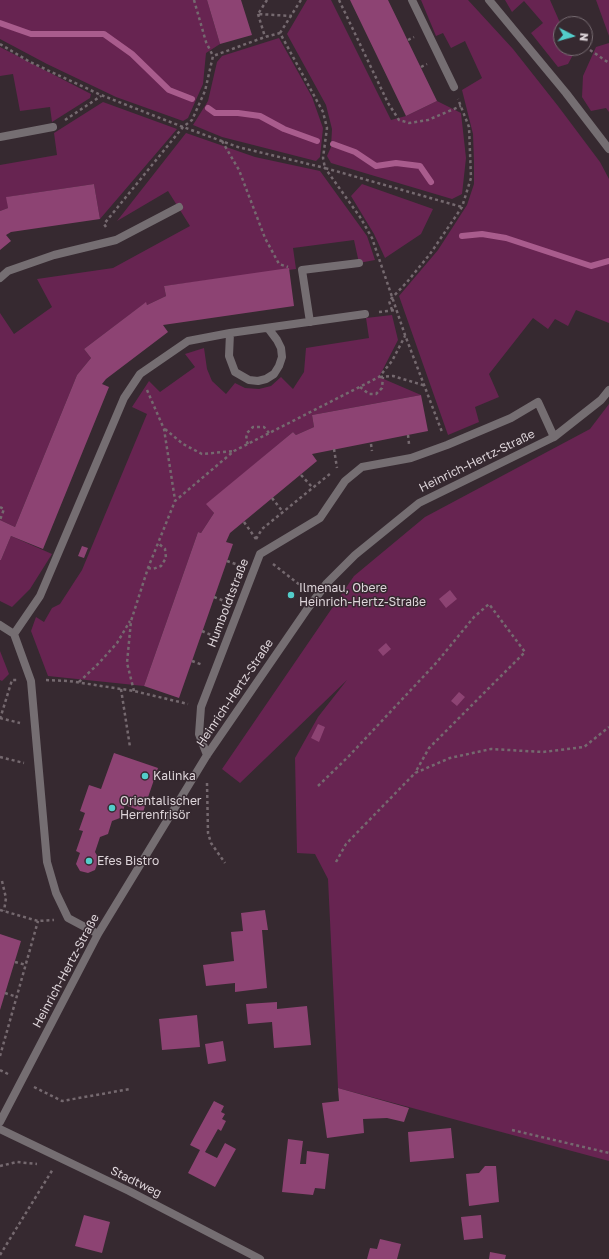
<!DOCTYPE html>
<meta charset="utf-8">
<style>
body{margin:0}
#map{position:relative;width:609px;height:1259px;overflow:hidden;background:#362930;font-family:"Golos Text",sans-serif}
canvas{display:block}
.north{position:absolute;left:553px;top:16px;width:40px;height:40px;box-sizing:border-box;background:#362930;border:1px solid #796e74;border-radius:50%;rotate:96deg;font-size:11px;font-weight:700;line-height:16px;text-align:center;color:#ded5da}
.north::after{content:'';display:block;margin:auto;width:14px;height:18px;background:#53cdca;clip-path:polygon(50% 0,100% 100%,50% 72%,0 100%)}
</style>
<div id="map">
<canvas width="609" height="1259"></canvas>
<div class="north">N</div>
</div>
<script>
const ctx = document.querySelector('canvas').getContext('2d');
ctx.lineJoin = 'round';
function paint(path, color) { ctx.fillStyle = color; ctx.fill(path, 'evenodd'); }
const poly = rows => new Path2D(rows.map(r => 'M' + r).join(''));
function trace(path, color, width, dash) { ctx.strokeStyle = color; ctx.lineWidth = width; ctx.lineCap = dash ? 'butt' : 'round'; ctx.setLineDash(dash || []); ctx.stroke(path); }
function label(font, color, halo, rows, align = 'center') {
  ctx.font = font + ' "Golos Text",sans-serif'; ctx.lineWidth = 3; ctx.setLineDash([]); ctx.textBaseline = 'middle'; ctx.strokeStyle = halo; ctx.fillStyle = color; for (const [text, x, y, turn = 0] of rows) {
    ctx.save(); ctx.translate(x, y); ctx.rotate((+turn || 0) * Math.PI / 180); ctx.textAlign = isNaN(turn) ? turn : align; if (halo) ctx.strokeText(text, 0, 0); ctx.fillText(text, 0, 0); ctx.restore();
  }
}
paint(poly([
 [0,0,207,0,220,44,206,53,203,84,188,118,183,121,116,97,47,64,0,39],
 [307,0,331,0,391,120,406,116,437,101,461,113,466,158,462,194,452,199,331,163,327,156,331,147,332,129,326,105,287,34],
 [421,0,468,0,513,49,558,106,600,162,609,179,609,323,576,310,568,326,555,319,548,329,533,318,489,374,499,397,475,407,479,422,448,435,399,296,438,250,467,205,474,184,474,162,473,134,462,90,482,78,465,41,451,48,443,33,436,36],
 [505,0,550,0,561,25,561,48,571,48,574,53,568,64,558,67,531,33,543,23,524,1,512,12],
 [596,0,609,0,609,36],
 [279,38,312,97,323,128,320,157,316,161,222,137,193,125,208,101,217,62,222,56],
 [609,43,609,112,606,108,591,111,582,97,583,76,596,47],
 [0,47,91,94,90,98,52,122,50,107,20,111,13,74,0,76],
 [103,102,177,129,100,219,94,184,7,197,8,208,0,211,0,165,57,155,54,133],
 [186,133,255,157,320,171,367,236,375,260,359,263,354,240,293,248,296,269,164,286,166,296,147,305,145,303,84,349,91,358,77,375,15,527,0,520,0,313,14,334,52,307,37,279,113,268,190,226,168,191,117,221],
 [362,184,433,209,421,234,385,258,374,234,351,196],
 [392,315,398,340,379,377,421,395,312,415,314,427,296,435,293,432,207,504,214,513,201,533,198,532,144,686,48,676,31,631,36,617,44,622,52,608,60,604,82,570,147,414,132,407,149,381,160,392,195,367,185,354,204,348,207,369,212,381,226,394,235,383,245,388,259,389,271,386,281,377,293,389,304,372,306,348,369,338,366,318],
 [609,404,609,1161,338,1088,328,879,315,854,297,853,295,758,318,717,347,680,240,783,222,769,354,576,425,517,590,429],
 [11,536,52,554,30,589,12,607,0,601,0,560,1,560],
 [0,651,9,674,2,681,0,680]
]), '#672451');
trace(poly([
 [0,23,31,34,104,34,132,54,169,90,192,99],
 [208,108,215,113,238,113,260,116,284,129,317,141],
 [333,144,355,152,376,166,396,163,420,166,431,182],
 [462,236,482,234,506,238,591,266,609,261]
]), '#a95c8d', 6);
paint(poly([
 [207,0,241,0,252,35,220,44],
 [350,0,388,0,437,101,406,116],
 [94,184,100,219,11,232,6,235,11,241,0,250,0,211,8,208,6,197],
 [289,268,294,306,163,325,168,332,106,379,102,384,109,387,43,549,11,536,1,560,0,560,0,520,15,527,77,375,91,358,84,349,146,302,147,305,166,296,164,286],
 [421,395,428,431,312,454,317,461,230,533,226,542,233,544,179,698,144,686,198,532,201,533,214,513,206,504,293,432,296,435,314,427,312,415],
 [82,546,88,548,84,558,78,556],
 [450,590,457,599,446,608,439,599],
 [386,643,391,649,383,656,378,650],
 [459,692,465,697,457,706,451,701],
 [318,724,325,727,319,742,311,738],
 [114,753,158,768,143,812,125,805,120,818,112,821,108,834,100,837,95,852,99,859,95,870,88,873,80,871,76,864,80,853,76,851,83,831,79,830,85,813,80,811,89,785,101,789],
 [265,910,268,930,262,930,267,988,235,992,235,983,206,986,203,965,234,961,231,932,243,931,241,913],
 [0,934,21,941,0,1010],
 [277,1002,277,1009,307,1006,311,1045,274,1048,272,1022,248,1024,246,1004],
 [197,1015,200,1047,162,1050,159,1019],
 [223,1041,226,1061,208,1064,205,1044],
 [338,1088,409,1108,404,1122,387,1118,363,1119,364,1133,327,1138,322,1103,339,1101],
 [214,1101,224,1106,221,1112,225,1114,222,1119,226,1121,221,1131,218,1129,205,1152,217,1158,225,1143,236,1149,215,1187,188,1173,200,1150,190,1145],
 [451,1128,454,1158,410,1162,408,1132],
 [288,1139,303,1141,300,1164,306,1164,307,1151,329,1154,325,1189,315,1188,313,1195,282,1192],
 [485,1166,496,1166,499,1202,469,1206,466,1174,479,1173],
 [84,1215,110,1222,102,1253,75,1246],
 [481,1215,483,1238,464,1240,461,1217],
 [380,1239,401,1244,397,1259,367,1259,370,1248,377,1249],
 [490,1252,506,1255,505,1259,489,1259]
]), '#8d4373');
trace(poly([
 [194,0,206,42,213,56],
 [267,0,258,14,292,16],
 [339,0,388,103,399,120,409,123,428,120,461,106],
 [258,14,265,37],
 [280,33,301,0],
 [408,40,414,37],
 [0,44,30,62,101,95,183,127,238,147,325,168,360,217,372,238,405,335,442,432],
 [590,50,609,63],
 [421,67,427,64],
 [65,120,101,96],
 [222,141,239,170,265,238,279,264,288,267],
 [106,227,104,224,183,127,192,120,205,91,213,56,265,37,280,33,323,112,327,128,323,158,325,168,462,207],
 [392,310,389,301,407,282,430,254,462,207,471,178,469,127,458,99],
 [379,312,396,310],
 [380,377,393,376,426,386],
 [360,387,369,394,376,394,382,388,383,377],
 [147,390,164,429,175,500],
 [165,429,183,444,202,454,234,451],
 [408,435,409,444],
 [248,444,246,440,247,433,253,427,264,427,269,433],
 [371,444,372,451],
 [334,449,337,468],
 [301,475,313,488],
 [272,498,283,512],
 [0,507,4,509,0,520],
 [244,522,256,539],
 [256,539,262,529,331,473],
 [227,561,241,566],
 [273,564,305,589],
 [148,568,153,569,161,566,166,558,165,549,158,543],
 [214,597,227,602],
 [202,631,213,636],
 [192,661,203,665],
 [46,680,69,681,134,691,188,704],
 [79,682,99,663,117,643,130,621],
 [121,689,130,747],
 [134,691,127,663,131,621,148,568,175,501,234,451,379,377,392,361,405,336],
 [0,718,20,723],
 [0,719,12,680,17,680],
 [0,757,24,763],
 [207,783,208,833,211,843,225,863],
 [318,786,349,756,437,662,474,617,489,604,525,652,429,748,415,773],
 [336,862,346,844,415,773,450,758,491,749,543,752,584,747,609,727],
 [2,881,6,898,4,911],
 [0,910,38,921,54,920],
 [15,962,26,965],
 [5,993,17,997],
 [0,1056,38,921],
 [0,1070,8,1074],
 [34,1087,62,1101,130,1089],
 [512,1130,609,1153],
 [0,1166,17,1162,37,1164],
 [0,1255,53,1169]
]), '#75696f', 2.5, [3, 3]);
trace(poly([
 [412,0,454,87],
 [489,0,566,93,609,149],
 [0,137,53,127],
 [0,278,8,271,54,255,116,240,179,207],
 [310,322,302,270,359,263],
 [230,333,229,356,235,372,249,380,258,381,266,379,274,374,279,366,282,357,281,348,277,340,268,328],
 [0,625,14,634,31,681,47,862,56,893,68,918,98,934],
 [14,634,40,596,124,398,140,374,188,341,230,333,365,314],
 [207,755,199,734,201,707,260,554,320,518,345,481,362,467,411,458,447,445,511,418,538,402,554,437],
 [0,1122,98,934,207,755,308,608,327,583,355,555,419,503,554,437,601,400,609,390]
]), '#756e72', 8);
trace(poly([
 [0,1129,129,1191,260,1259]
]), '#756e72', 8);
for (const [x, y, r, color] of [
 [291,595,4,"#53cdca"],
 [145,776,4,"#53cdca"],
 [112,808,4,"#53cdca"],
 [89,861,4,"#53cdca"]
]) { const dot = new Path2D(); dot.arc(x, y, r, 0, 2 * Math.PI); ctx.fillStyle = color; ctx.fill(dot); trace(dot, '#362930', 1.5); }
label('12px', '#ded5da', '#362930', [
 ["Heinrich-Hertz-Straße",477,461,-26],
 ["Humboldtstraße",228,603,-69],
 ["Heinrich-Hertz-Straße",235,693,-56],
 ["Heinrich-Hertz-Straße",66,971,-62],
 ["Stadtweg",136,1182,26]
]);
label('12px', '#ded5da', '#362930', [
 ["Ilmenau, Obere",299,588],
 ["Heinrich-Hertz-Straße",299,602],
 ["Kalinka",153,776],
 ["Orientalischer",120,801],
 ["Herrenfrisör",120,815],
 ["Efes Bistro",97,861]
], 'left');
</script>
